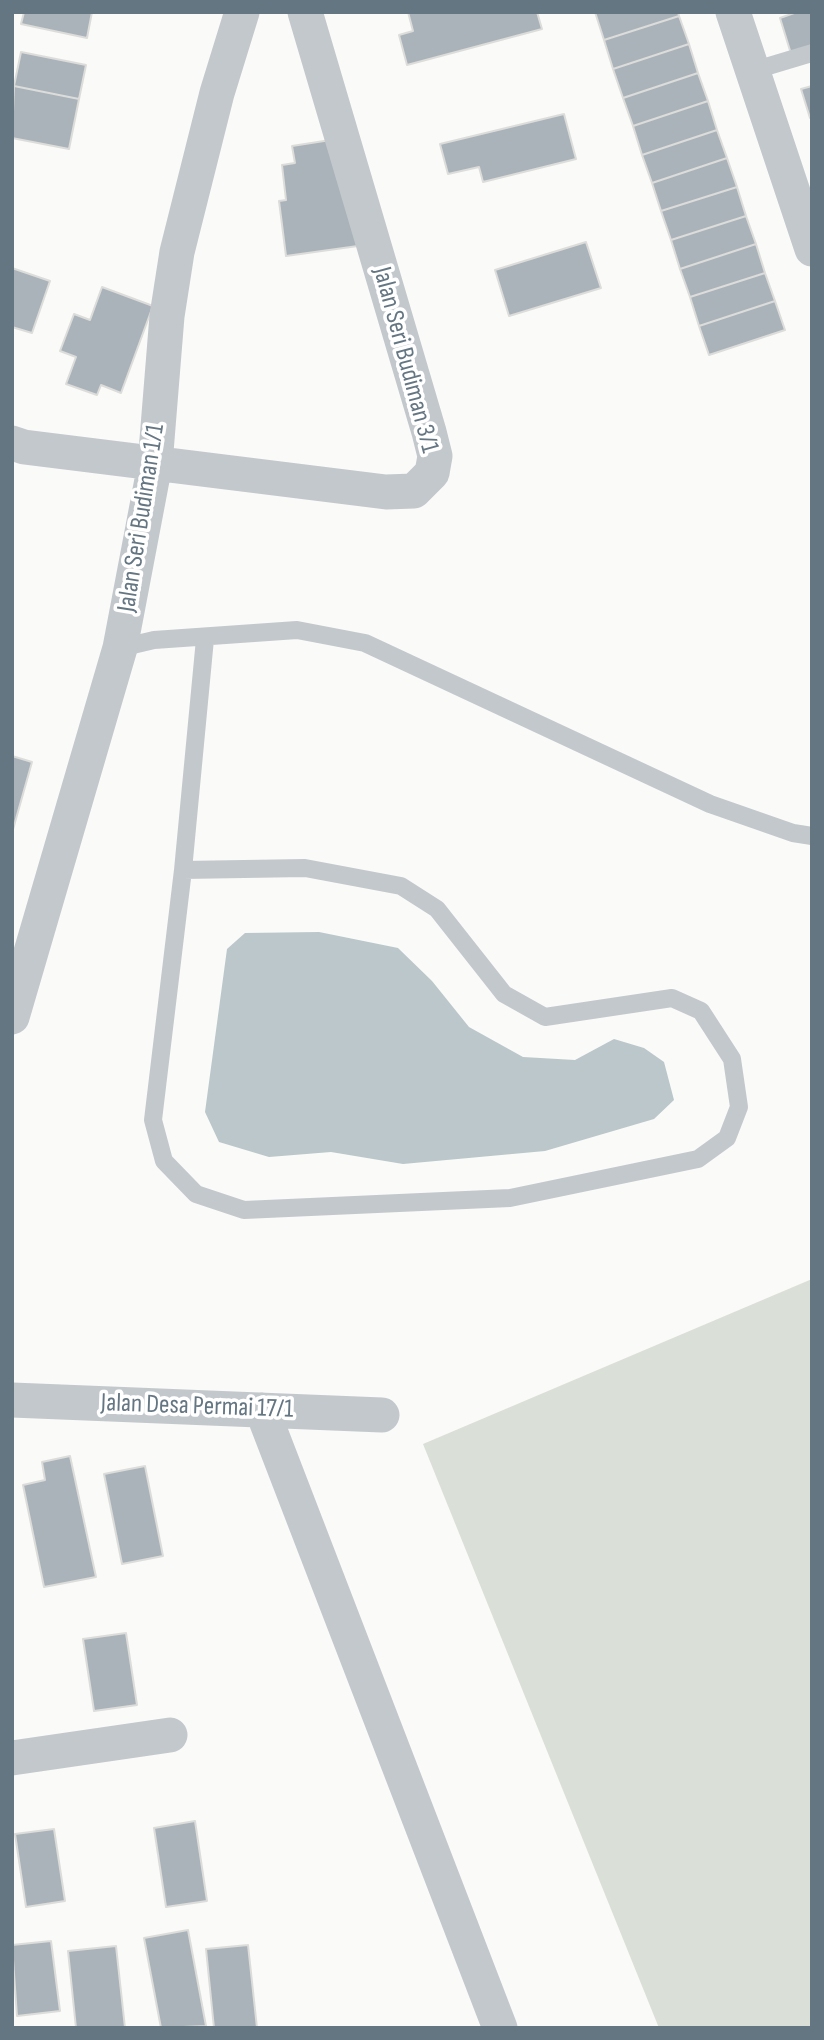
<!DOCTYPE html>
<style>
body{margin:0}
#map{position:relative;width:824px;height:2040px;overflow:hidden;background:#fafaf8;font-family:"Sofia Sans Condensed",sans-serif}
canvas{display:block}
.frame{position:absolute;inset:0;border:14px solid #657683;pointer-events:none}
</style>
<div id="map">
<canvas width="824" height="2040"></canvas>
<div class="frame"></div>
</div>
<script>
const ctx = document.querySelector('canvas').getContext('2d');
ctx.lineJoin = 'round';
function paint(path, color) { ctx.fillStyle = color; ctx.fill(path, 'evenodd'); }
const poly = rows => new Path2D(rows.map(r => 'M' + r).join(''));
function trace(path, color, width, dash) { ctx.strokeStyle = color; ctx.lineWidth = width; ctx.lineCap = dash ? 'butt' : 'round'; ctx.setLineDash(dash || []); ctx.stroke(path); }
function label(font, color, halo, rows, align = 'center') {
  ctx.font = font + ' "Sofia Sans Condensed",sans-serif'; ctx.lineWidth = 7; ctx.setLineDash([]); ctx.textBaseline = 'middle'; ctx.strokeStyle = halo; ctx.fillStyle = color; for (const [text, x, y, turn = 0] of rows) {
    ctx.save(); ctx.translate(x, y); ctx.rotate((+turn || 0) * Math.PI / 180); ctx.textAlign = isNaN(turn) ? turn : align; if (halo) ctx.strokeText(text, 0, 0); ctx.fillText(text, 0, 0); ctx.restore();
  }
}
paint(poly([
 [812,1279,812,2028,659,2028,423,1444]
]), '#dadfd7');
paint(poly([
 [319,932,398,948,432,981,469,1027,523,1057,575,1060,614,1039,644,1048,664,1062,674,1100,654,1119,545,1151,403,1164,331,1152,269,1157,219,1142,205,1112,227,949,245,933]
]), '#bbc7cb');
const building = poly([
 [24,12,92,12,87,38,21,24,24,12],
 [408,12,537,12,542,29,407,65,399,35,413,31,408,12],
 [595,12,678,12,679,16,604,40,595,12],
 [797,12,812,12,812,51,792,57,780,18,797,12],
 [679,16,689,44,613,69,604,40,679,16],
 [689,44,698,73,623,98,613,69,689,44],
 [21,52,86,65,79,99,14,86,21,52],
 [698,73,708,101,633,126,623,98,698,73],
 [14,86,79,99,69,149,12,138,14,86],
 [812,86,812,118,810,118,801,89,812,86],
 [708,101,717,130,642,155,633,126,708,101],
 [564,114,576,159,483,182,479,167,448,174,440,144,564,114],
 [717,130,727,158,652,183,642,155,717,130],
 [337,139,365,245,286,256,279,201,286,200,282,165,295,163,292,146,337,139],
 [727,158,737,187,661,211,652,183,727,158],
 [737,187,746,216,671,240,661,211,737,187],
 [746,216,756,244,680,269,671,240,746,216],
 [586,242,601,288,509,316,495,270,586,242],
 [756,244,765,273,690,297,680,269,756,244],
 [12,268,50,281,32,333,12,327,12,268],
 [765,273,775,301,699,326,690,297,765,273],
 [102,287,153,306,121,393,101,385,97,395,66,384,76,357,60,351,74,314,90,320,102,287],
 [775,301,785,330,709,355,699,326,775,301],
 [12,756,32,762,12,833,12,756],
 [70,1456,96,1577,44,1587,23,1485,45,1480,42,1462,70,1456],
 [145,1466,163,1556,122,1564,104,1474,145,1466],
 [126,1633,137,1705,94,1711,83,1639,126,1633],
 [195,1821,207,1901,166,1907,154,1828,195,1821],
 [54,1829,65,1901,26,1907,15,1834,54,1829],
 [188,1930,206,2026,161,2028,144,1938,188,1930],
 [51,1941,60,2011,17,2016,12,1945,51,1941],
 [248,1945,257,2028,214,2028,206,1949,248,1945],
 [116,1946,125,2028,76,2028,68,1951,116,1946]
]);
paint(building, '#aab3b9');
trace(building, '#dcdcda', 2);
trace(poly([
 [752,71,812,53],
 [120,648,154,640,297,630,365,643,710,804,793,833,812,836],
 [183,870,305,868,401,886,437,909,504,994,545,1017,672,998,701,1011,732,1059,739,1107,727,1138,698,1159,510,1198,244,1210,196,1194,164,1161,153,1120,183,870,205,639]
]), '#c3c8cc', 18);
trace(poly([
 [733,12,812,249],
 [12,443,24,447,386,492,414,491,432,473,435,456,429,432,305,12],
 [12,1017,120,648,155,464,167,316,177,252,217,93,242,12],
 [12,1400,382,1415],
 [262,1410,500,2028],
 [12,1758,170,1735]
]), '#c3c8cc', 35);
label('26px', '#657683', '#fff', [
 ["Jalan Seri Budiman 3/1",405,360,75],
 ["Jalan Seri Budiman 1/1",142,518,-81],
 ["Jalan Desa Permai 17/1",197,1407,2]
]);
</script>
